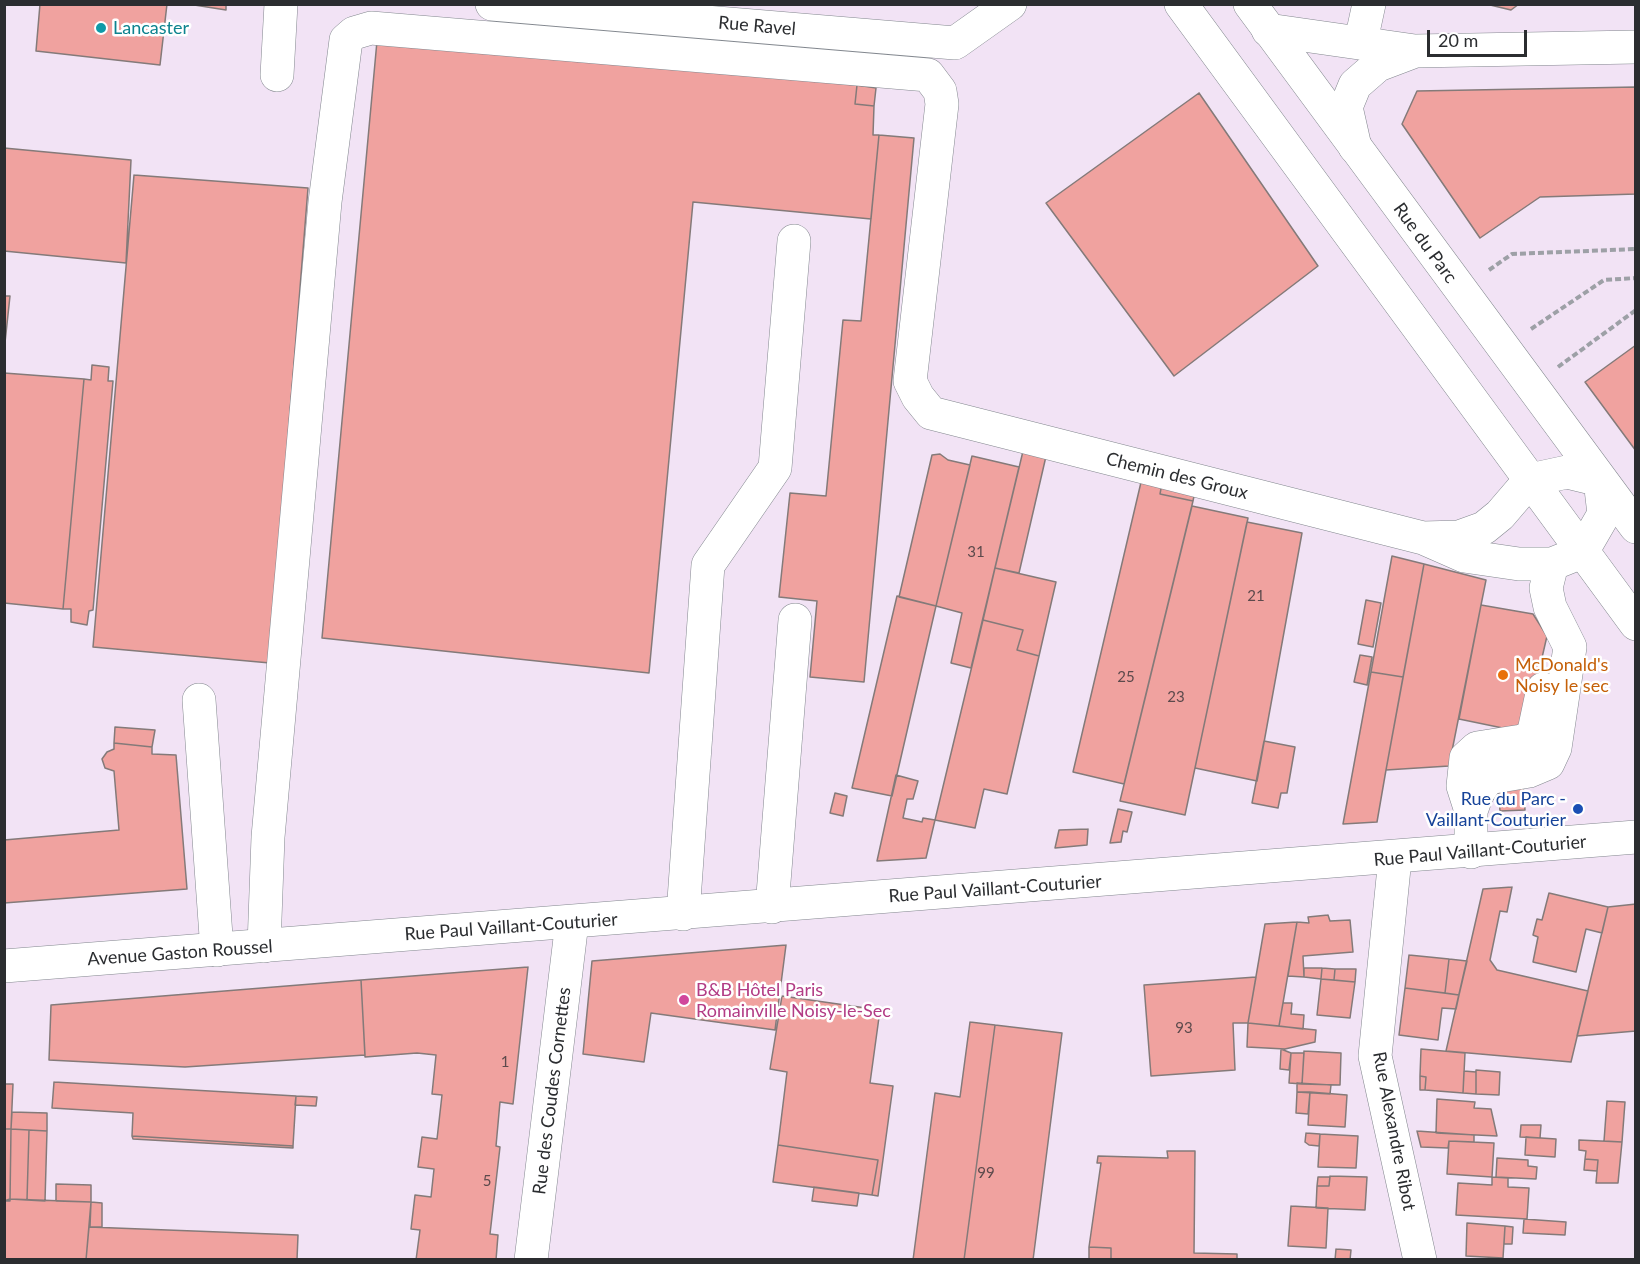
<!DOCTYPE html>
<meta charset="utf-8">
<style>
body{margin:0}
#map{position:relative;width:1640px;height:1264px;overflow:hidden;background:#eef3fb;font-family:Lato,sans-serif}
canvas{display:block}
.frame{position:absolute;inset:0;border:6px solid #2b2d30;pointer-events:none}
.scale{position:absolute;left:1427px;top:30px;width:100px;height:27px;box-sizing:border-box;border:3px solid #2b2d30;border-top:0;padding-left:8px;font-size:18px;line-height:21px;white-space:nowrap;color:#2b2d30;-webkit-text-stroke:4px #fff;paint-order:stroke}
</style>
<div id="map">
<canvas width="1640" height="1264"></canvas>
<div class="frame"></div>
<div class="scale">20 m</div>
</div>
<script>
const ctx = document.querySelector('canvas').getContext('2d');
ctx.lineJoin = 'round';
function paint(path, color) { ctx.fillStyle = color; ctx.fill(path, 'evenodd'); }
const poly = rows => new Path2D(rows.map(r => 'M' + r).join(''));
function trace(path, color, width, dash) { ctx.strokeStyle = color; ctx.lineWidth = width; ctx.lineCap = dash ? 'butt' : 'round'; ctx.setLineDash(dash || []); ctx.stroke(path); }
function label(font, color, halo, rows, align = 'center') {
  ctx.font = font + ' Lato,sans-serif'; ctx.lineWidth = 5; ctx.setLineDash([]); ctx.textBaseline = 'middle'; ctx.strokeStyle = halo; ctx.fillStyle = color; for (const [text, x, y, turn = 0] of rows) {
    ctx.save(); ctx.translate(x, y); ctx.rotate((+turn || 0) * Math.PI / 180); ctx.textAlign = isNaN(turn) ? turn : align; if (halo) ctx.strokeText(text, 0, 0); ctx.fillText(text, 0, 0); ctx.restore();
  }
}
paint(poly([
 [5,5,1635,5,1635,1259,5,1260]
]), '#f2e3f5');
const building = poly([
 [40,4,167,4,160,65,36,51,40,4],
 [188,4,226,4,226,10,188,4],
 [1486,4,1519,4,1511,10,1486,4],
 [377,41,857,85,855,104,874,106,873,135,879,135,871,219,693,202,649,673,322,638,377,41],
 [857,85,876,88,874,106,855,104,857,85],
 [1636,87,1636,194,1540,197,1480,238,1402,124,1417,91,1636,87],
 [1199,93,1318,266,1174,376,1046,203,1199,93],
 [879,135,914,138,864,682,810,677,817,601,779,597,790,493,826,496,843,320,861,321,879,135],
 [4,148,131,160,126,263,4,251,4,148],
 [134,175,308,188,270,663,93,647,134,175],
 [4,296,10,296,4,352,4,296],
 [1636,345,1636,451,1585,382,1636,345],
 [92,365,109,367,108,381,113,381,93,610,89,611,87,625,71,622,71,609,63,609,84,379,91,380,92,365],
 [4,373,84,379,63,609,4,603,4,373],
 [1024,447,1047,452,1019,573,995,568,1024,447],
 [940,454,948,460,970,465,936,606,899,597,932,455,940,454],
 [972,456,1019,467,971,668,951,663,962,613,936,606,972,456],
 [1142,478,1162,483,1160,494,1193,501,1124,784,1073,772,1142,478],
 [1162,483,1195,491,1193,501,1160,494,1162,483],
 [1192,506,1248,518,1185,815,1120,801,1192,506],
 [1247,522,1302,533,1257,781,1195,768,1247,522],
 [1392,556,1424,564,1403,677,1371,672,1392,556],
 [1424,564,1486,580,1449,766,1386,770,1424,564],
 [995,568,1056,582,1039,656,1017,650,1023,630,983,620,995,568],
 [897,596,936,606,892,796,852,788,897,596],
 [1366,600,1381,603,1373,647,1358,644,1366,600],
 [1481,605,1533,614,1547,636,1529,714,1522,732,1459,719,1481,605],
 [983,620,1023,630,1017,650,1039,656,1007,794,984,789,975,828,935,820,983,620],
 [1360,655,1372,657,1367,685,1354,682,1360,655],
 [1371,672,1403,677,1386,770,1377,822,1343,824,1371,672],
 [115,727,155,730,152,747,114,743,115,727],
 [1264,741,1295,747,1287,793,1281,793,1278,808,1252,803,1264,741],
 [114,743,152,747,152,754,176,755,187,889,4,903,4,840,119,830,114,771,105,768,102,759,107,752,114,749,114,743],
 [896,775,918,781,913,799,907,799,903,818,922,822,923,818,935,820,926,858,877,861,896,775],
 [1523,782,1525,810,1500,811,1498,784,1523,782],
 [835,793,847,796,843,816,830,813,835,793],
 [1118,809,1132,812,1127,832,1123,831,1121,842,1110,843,1118,809],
 [1088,829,1087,845,1055,848,1059,830,1088,829],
 [1512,887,1507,912,1500,911,1490,960,1497,970,1588,991,1571,1062,1446,1051,1483,889,1512,887],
 [1549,893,1608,907,1602,933,1586,929,1576,972,1533,962,1538,937,1533,935,1537,919,1542,920,1549,893],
 [1636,904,1636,1031,1577,1036,1608,907,1636,904],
 [1328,915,1330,921,1350,920,1353,952,1303,956,1304,977,1288,976,1297,922,1309,923,1308,917,1328,915],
 [1297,922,1279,1026,1248,1023,1265,924,1297,922],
 [786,945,775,1030,651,1013,644,1062,583,1054,592,961,786,945],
 [1409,955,1449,959,1445,993,1405,988,1409,955],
 [1449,959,1467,961,1459,995,1445,993,1449,959],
 [528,967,513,1104,500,1102,496,1146,500,1147,490,1234,498,1235,496,1260,416,1260,420,1230,411,1229,415,1195,431,1197,434,1169,418,1167,422,1137,437,1139,442,1095,432,1094,436,1055,417,1053,365,1057,361,980,528,967],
 [1304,968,1322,968,1321,979,1304,977,1304,968],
 [1322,968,1335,969,1334,980,1321,979,1322,968],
 [1335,969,1356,969,1355,982,1334,980,1335,969],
 [1256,977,1248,1023,1233,1023,1235,1070,1151,1076,1144,985,1256,977],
 [1321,979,1355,982,1350,1018,1317,1015,1321,979],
 [361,980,365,1055,185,1067,49,1060,51,1005,361,980],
 [1405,988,1459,995,1456,1009,1442,1008,1438,1040,1399,1035,1405,988],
 [782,996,880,1010,870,1083,893,1086,878,1196,872,1195,878,1160,778,1145,787,1072,770,1069,782,996],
 [1283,1003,1292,1003,1291,1014,1304,1015,1303,1029,1279,1026,1283,1003],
 [970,1022,995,1025,964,1260,913,1260,935,1093,960,1097,970,1022],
 [1248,1023,1316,1030,1315,1042,1285,1049,1247,1047,1248,1023],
 [995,1025,1062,1033,1033,1260,964,1260,995,1025],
 [1281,1049,1291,1053,1289,1070,1280,1069,1281,1049],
 [1421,1049,1465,1053,1463,1093,1425,1090,1426,1077,1420,1076,1421,1049],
 [1304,1051,1341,1053,1340,1085,1302,1084,1304,1051],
 [1291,1053,1304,1053,1302,1084,1289,1083,1291,1053],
 [1476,1070,1500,1072,1499,1095,1476,1094,1476,1070],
 [1464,1071,1476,1072,1476,1094,1463,1093,1464,1071],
 [1420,1076,1426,1077,1425,1090,1420,1090,1420,1076],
 [54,1082,296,1096,293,1146,132,1136,133,1113,52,1108,54,1082],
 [1297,1083,1331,1085,1330,1094,1297,1092,1297,1083],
 [4,1084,13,1084,11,1129,4,1129,4,1084],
 [1297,1092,1310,1092,1308,1114,1296,1113,1297,1092],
 [1310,1092,1347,1095,1345,1127,1308,1125,1310,1092],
 [296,1096,317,1097,316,1106,295,1105,296,1096],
 [1437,1099,1475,1102,1474,1108,1491,1109,1497,1136,1436,1133,1437,1099],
 [1607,1101,1625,1102,1622,1142,1604,1141,1607,1101],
 [12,1112,47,1113,47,1131,11,1129,12,1112],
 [1521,1125,1541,1125,1540,1138,1520,1137,1521,1125],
 [4,1129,11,1129,10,1201,4,1201,4,1129],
 [11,1129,29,1130,27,1200,10,1199,11,1129],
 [29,1130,47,1131,45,1201,27,1200,29,1130],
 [1417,1131,1474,1135,1474,1142,1449,1141,1448,1148,1421,1147,1417,1131],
 [1306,1133,1320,1134,1319,1146,1309,1145,1305,1142,1306,1133],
 [1320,1134,1358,1136,1356,1168,1318,1167,1320,1134],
 [132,1136,293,1146,293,1148,133,1139,132,1136],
 [1526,1137,1556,1139,1555,1157,1525,1155,1526,1137],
 [1579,1140,1622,1142,1618,1183,1596,1183,1598,1160,1585,1159,1586,1151,1579,1150,1579,1140],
 [1449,1141,1494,1143,1492,1177,1447,1174,1449,1141],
 [778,1145,878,1160,872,1195,773,1182,778,1145],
 [1167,1151,1195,1151,1194,1253,1237,1254,1237,1260,1111,1260,1111,1248,1089,1247,1101,1163,1097,1163,1098,1156,1168,1158,1167,1151],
 [1497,1158,1528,1160,1528,1166,1537,1167,1536,1179,1496,1177,1497,1158],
 [1585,1159,1598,1160,1597,1171,1584,1170,1585,1159],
 [1330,1176,1367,1177,1365,1210,1316,1208,1317,1186,1329,1186,1330,1176],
 [1318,1177,1330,1177,1329,1186,1317,1186,1318,1177],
 [1492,1177,1508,1178,1508,1187,1529,1188,1527,1219,1456,1215,1458,1183,1492,1185,1492,1177],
 [56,1184,91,1185,91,1202,56,1201,56,1184],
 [814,1187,859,1193,857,1206,812,1201,814,1187],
 [10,1199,91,1202,86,1260,4,1260,4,1201,10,1199],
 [91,1202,102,1203,102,1227,90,1227,91,1202],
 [1291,1206,1328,1208,1326,1248,1288,1246,1291,1206],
 [1524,1219,1566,1222,1565,1235,1523,1233,1524,1219],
 [1467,1223,1505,1226,1503,1258,1466,1256,1467,1223],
 [1505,1226,1513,1227,1512,1244,1504,1244,1505,1226],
 [89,1227,298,1235,297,1260,86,1260,89,1227],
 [1089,1247,1111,1248,1111,1260,1089,1260,1089,1247],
 [1336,1249,1351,1250,1350,1260,1335,1260,1336,1249]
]);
paint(building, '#f0a29f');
trace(building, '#847a79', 1.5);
const minor = poly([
 [492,4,955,43,1010,4],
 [1268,30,1415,51,1636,47],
 [1361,41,1369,4],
 [277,75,281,4],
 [1355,147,1346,107,1355,85,1378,65,1415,51],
 [199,700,217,950],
 [1471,811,1463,786,1466,758,1477,748,1522,741,1533,736,1543,689],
 [1471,852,1471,811,1477,794,1488,778,1529,771,1548,763,1555,748,1570,647,1550,607,1546,588,1552,564],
 [1395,858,1375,1056,1420,1260],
 [772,907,795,620],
 [683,914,708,565,775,468,794,241],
 [264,946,268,837,325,202,346,40,354,33,371,28,928,75,940,91,942,104,910,381,918,397,931,413,1423,538,1464,556,1519,564,1552,564,1582,552,1604,514,1600,480,1567,472,1530,480,1500,515,1484,528,1459,537,1423,538],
 [531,1260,572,922]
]);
const major = poly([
 [1181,4,1636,624],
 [1250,4,1636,527],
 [4,966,1636,837]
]);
trace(minor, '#83888f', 34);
trace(major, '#83888f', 34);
trace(poly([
 [1489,270,1512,254,1636,249],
 [1531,329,1604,280,1636,278],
 [1558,367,1636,310]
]), '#9da0a6', 4, [6, 3]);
trace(minor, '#fff', 33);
trace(major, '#fff', 33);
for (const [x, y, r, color] of [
 [101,28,6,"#0f9aa8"],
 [1503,675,6,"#e8710a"],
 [1578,809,6,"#1a4fb4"],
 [684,1000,6,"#d1479c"]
]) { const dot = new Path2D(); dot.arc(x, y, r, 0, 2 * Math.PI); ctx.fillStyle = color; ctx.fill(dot); trace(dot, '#fff', 2); }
label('15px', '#5c4a4c', null, [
 ["31",976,552],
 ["21",1256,596],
 ["25",1126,677],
 ["23",1176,697],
 ["93",1184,1028],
 ["1",505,1062],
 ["99",986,1173],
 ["5",487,1181]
]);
label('18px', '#2b2d30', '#fff', [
 ["Rue Ravel",757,26,5],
 ["Rue du Parc",1425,243,54],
 ["Chemin des Groux",1177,476,14],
 ["Rue Paul Vaillant-Couturier",1480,851,-5],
 ["Rue Paul Vaillant-Couturier",995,889,-4],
 ["Rue Paul Vaillant-Couturier",511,927,-4],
 ["Avenue Gaston Roussel",180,953,-4],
 ["Rue des Coudes Cornettes",552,1091,-83],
 ["Rue Alexandre Ribot",1394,1131,79]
]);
label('18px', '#0d838f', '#fff', [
 ["Lancaster",113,28]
], 'left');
label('18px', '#c56008', '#fff', [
 ["McDonald's",1515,665],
 ["Noisy le sec",1515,686]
], 'left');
label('18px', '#164399', '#fff', [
 ["Rue du Parc -",1566,799],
 ["Vaillant-Couturier",1566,820]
], 'right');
label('18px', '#b23c85', '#fff', [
 ["B&B Hôtel Paris",696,990],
 ["Romainville Noisy-le-Sec",696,1011]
], 'left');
</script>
